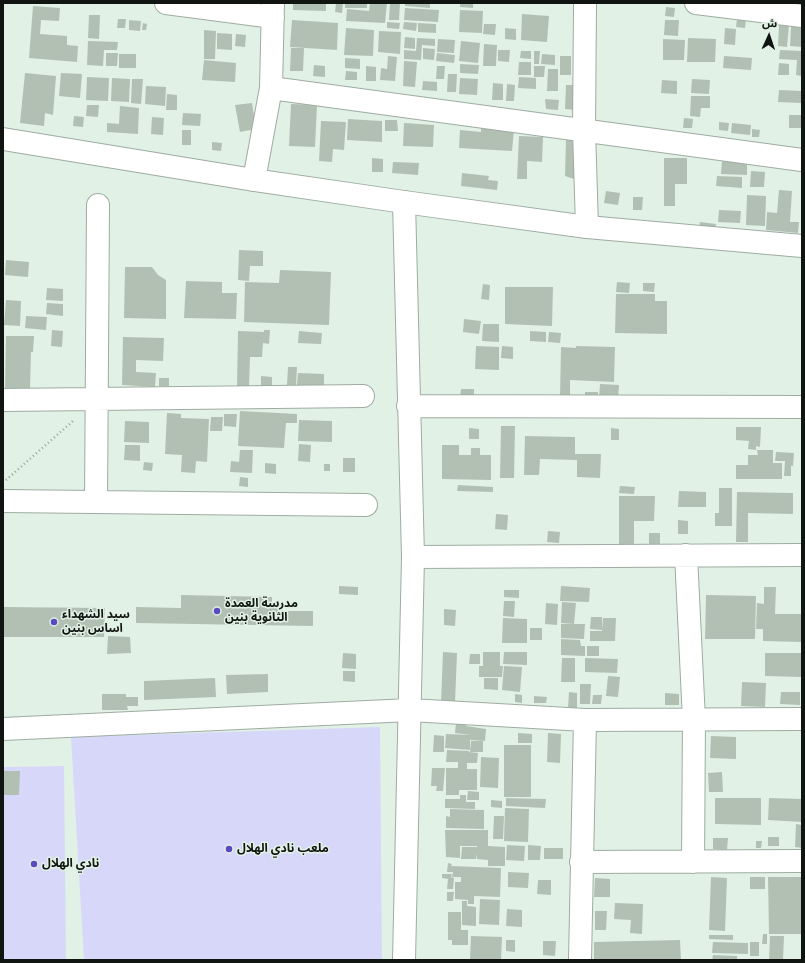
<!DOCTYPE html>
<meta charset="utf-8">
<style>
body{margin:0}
#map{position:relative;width:805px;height:963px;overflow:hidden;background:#e2f1e5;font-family:Roboto,"Noto Sans Arabic",sans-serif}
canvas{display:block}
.frame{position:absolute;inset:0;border:4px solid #101511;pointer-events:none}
.north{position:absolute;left:749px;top:16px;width:40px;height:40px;-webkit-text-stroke:3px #e2f1e5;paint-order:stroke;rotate:3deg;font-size:11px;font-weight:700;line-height:16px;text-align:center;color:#101511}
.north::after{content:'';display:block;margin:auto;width:14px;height:18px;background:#101511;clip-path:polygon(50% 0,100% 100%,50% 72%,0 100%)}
</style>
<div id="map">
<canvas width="805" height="963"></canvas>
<div class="frame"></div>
<div class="north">ش</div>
</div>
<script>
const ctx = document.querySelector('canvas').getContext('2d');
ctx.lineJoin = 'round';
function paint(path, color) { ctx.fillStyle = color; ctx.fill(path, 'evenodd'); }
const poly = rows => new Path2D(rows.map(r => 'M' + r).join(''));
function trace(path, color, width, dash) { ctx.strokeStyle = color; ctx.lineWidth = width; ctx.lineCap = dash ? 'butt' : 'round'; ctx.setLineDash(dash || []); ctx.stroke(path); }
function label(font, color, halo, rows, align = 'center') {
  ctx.font = font + ' Roboto,"Noto Sans Arabic",sans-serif'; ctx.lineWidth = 3; ctx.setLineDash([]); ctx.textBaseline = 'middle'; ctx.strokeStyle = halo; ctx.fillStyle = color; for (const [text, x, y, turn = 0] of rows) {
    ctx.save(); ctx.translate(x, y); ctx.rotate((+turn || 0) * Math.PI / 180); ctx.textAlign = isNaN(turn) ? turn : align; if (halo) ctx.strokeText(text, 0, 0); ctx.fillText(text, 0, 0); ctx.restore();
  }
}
paint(poly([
 [380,727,382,960,84,960,71,737],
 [64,766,66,960,3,960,3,767]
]), '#d7d8f9');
paint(poly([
 [293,3,326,3,326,11,293,10],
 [336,3,343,3,342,13,335,12],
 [345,3,367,3,367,8,345,8],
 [370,3,387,3,385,23,346,21,347,9,369,11],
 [390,3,400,3,399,20,389,20],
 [405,3,430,3,430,8,405,6],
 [460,3,473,3,473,8,460,7],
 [33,6,60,8,59,21,41,20,40,34,67,36,67,45,78,46,77,62,29,58],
 [666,7,675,8,674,17,665,16],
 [405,8,439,10,438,22,404,20],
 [460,10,483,11,482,33,459,32],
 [522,14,549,16,547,42,521,40],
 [89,15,100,15,99,39,88,38],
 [118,19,126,19,125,28,117,28],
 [737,19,746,19,745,28,736,27],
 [129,20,141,21,140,31,129,30],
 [292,20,338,23,337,50,290,47],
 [665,20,679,20,678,36,664,35],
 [387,22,400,23,399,29,387,28],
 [404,22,417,23,416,31,403,29],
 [143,23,147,24,146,30,142,30],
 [418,23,436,24,436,33,418,32],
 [484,24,496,24,495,35,483,34],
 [779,25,789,25,787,47,778,46],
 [791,27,802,27,802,47,790,46],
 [346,28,374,30,373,56,344,55],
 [505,28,516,29,516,40,505,39],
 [725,28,736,29,735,45,724,44],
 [204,30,216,31,215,59,204,59],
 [379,31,401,32,400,54,378,52],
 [217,33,232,34,232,50,217,49],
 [236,34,246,35,245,47,235,46],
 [405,37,415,38,415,49,404,48],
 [417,38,435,39,435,46,422,45,421,60,404,59,404,50,416,51],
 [688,38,716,39,715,62,687,62],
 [438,39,455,40,454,53,437,52],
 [663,39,685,40,684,60,663,60],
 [88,41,118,42,117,50,104,50,103,66,87,65],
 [461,41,480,43,478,63,459,61],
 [484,44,497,45,496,66,483,66],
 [291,48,304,48,303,71,290,71],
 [423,48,435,49,434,60,423,59],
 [498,50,510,50,509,62,498,61],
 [780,50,802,51,802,76,796,75,797,60,779,59],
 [521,51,531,51,531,59,520,58],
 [534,51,540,51,539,64,534,64],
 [106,53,118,53,117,66,106,66],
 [437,53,455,55,454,63,436,61],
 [119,54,136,54,136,68,119,68],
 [542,54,555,55,555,65,541,64],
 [388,56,397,57,395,81,380,80,381,68,387,69],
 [560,56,571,56,571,75,560,75],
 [724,56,752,58,751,70,723,68],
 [345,58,360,59,360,69,345,68],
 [204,60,236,63,235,82,202,80],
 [404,61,417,62,415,87,403,86],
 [519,62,531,62,531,75,518,75],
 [779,63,789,64,789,75,778,75],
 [460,64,479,65,478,74,460,73],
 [314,65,325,66,325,77,313,76],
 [366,66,376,67,376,81,366,81],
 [437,66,445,66,444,79,436,79],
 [534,66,545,66,544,77,534,77],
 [548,69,558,69,558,91,547,91],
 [346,71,357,72,357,80,345,80],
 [25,73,56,76,53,115,45,113,44,126,20,123],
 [61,73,82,74,80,98,59,96],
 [448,74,457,74,456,92,447,92],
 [87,77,109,78,108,101,86,100],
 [519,77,536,78,536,89,518,88],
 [112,78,130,79,129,102,111,101],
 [460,78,478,79,477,95,459,94],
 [132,79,143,79,141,104,131,103],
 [692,79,710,80,709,94,691,93],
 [662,80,677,81,677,94,661,93],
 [423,81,437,82,437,91,422,90],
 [493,83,503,84,503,100,492,100],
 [507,84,515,85,514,101,506,101],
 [566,85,576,85,575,110,565,109],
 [146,86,166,87,165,106,145,104],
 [779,90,802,91,802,103,778,102],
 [167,94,177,95,177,110,166,110],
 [691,96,710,96,710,108,701,108,700,117,690,116],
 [545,99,559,100,558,110,546,109],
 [252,103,256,129,240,132,235,105],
 [291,104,317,105,315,147,289,146],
 [87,105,99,105,98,117,86,116],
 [120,106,139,108,138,134,107,132,107,123,119,124],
 [183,113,201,114,200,126,182,125],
 [789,115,802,115,802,128,789,128],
 [74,116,84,117,83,127,73,126],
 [152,117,164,118,163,135,151,134],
 [684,118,693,119,692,128,683,128],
 [348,119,382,121,382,142,347,140],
 [385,120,397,120,398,131,385,131],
 [321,121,346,122,344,150,333,149,332,162,319,161],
 [719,122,729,123,728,131,719,130],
 [404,123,434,125,433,147,403,146],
 [732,123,751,125,750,135,731,133],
 [481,128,514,130,512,151,459,148,460,130,481,132],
 [752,129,760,130,759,137,752,137],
 [182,130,191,130,191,145,182,145],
 [519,136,543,137,542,162,527,161,527,179,517,179],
 [566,140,575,140,574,179,565,176],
 [212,142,222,143,221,151,212,150],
 [372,158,383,159,383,172,372,172],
 [664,158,687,158,687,184,675,184,675,206,664,206],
 [722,161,747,162,747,175,721,174],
 [393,162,419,163,418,175,392,173],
 [751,171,765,172,764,187,750,187],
 [462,173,489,176,488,180,498,181,497,190,461,186],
 [717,176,742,177,742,188,716,186],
 [779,190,792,191,790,222,799,222,798,233,766,230,767,212,777,213],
 [606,191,620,193,618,205,604,203],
 [747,195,766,196,765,226,746,225],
 [633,197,643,197,642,210,633,210],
 [719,210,741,211,740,223,718,222],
 [700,222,716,224,714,235,698,232],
 [239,250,263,251,263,266,250,266,249,281,238,280],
 [6,260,29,262,28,277,5,275],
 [125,267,152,267,158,275,166,280,166,319,124,318],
 [280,270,331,272,329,325,244,322,245,282,279,283],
 [186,281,222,282,222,293,237,293,236,319,184,318],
 [617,282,630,283,629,293,616,292],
 [643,283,655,283,654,292,643,291],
 [483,284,490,285,489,300,481,299],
 [505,287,553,287,552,326,505,324],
 [47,288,63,289,63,301,46,300],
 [616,294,655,294,655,301,667,301,667,334,615,333],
 [6,300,21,301,20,326,4,325],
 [47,303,63,304,63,316,46,314],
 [26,316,47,317,46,330,25,328],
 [464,319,481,321,479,334,463,332],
 [483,324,499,324,499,342,482,341],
 [52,330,63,331,62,347,51,346],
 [264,330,270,330,269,344,263,343,262,357,250,357,249,387,237,387,238,331,264,332],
 [299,331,322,333,321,344,298,343],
 [530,331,546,332,546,342,530,341],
 [549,332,561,333,560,343,548,342],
 [6,336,34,336,33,352,31,352,30,389,5,389],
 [123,337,164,338,163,361,136,360,136,372,156,373,155,387,122,385],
 [476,346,499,347,499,370,475,369],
 [502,346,513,347,513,359,501,358],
 [576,346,615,347,614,382,570,380,570,398,560,397,561,347,576,348],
 [288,367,297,367,296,386,287,385],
 [298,373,324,374,324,386,297,385],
 [261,376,272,377,272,386,261,386],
 [159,378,169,378,169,386,159,386],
 [600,384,619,385,618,400,599,399],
 [461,389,474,389,474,400,460,400],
 [585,392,598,392,598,399,585,399],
 [240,411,297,414,297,423,286,423,284,448,238,446],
 [167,413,181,414,181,418,209,419,207,462,196,461,195,473,181,472,182,455,165,454],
 [224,414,237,414,236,427,224,426],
 [211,417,223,417,222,431,210,431],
 [299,420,332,421,332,442,298,441],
 [125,421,149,422,149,443,124,442],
 [501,426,515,426,514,478,500,478],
 [736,427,761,427,760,447,756,446,756,450,748,449,749,441,736,440],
 [469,428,479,429,479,439,469,439],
 [611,428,619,429,619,440,611,440],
 [525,436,575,437,575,454,601,454,600,478,577,477,577,460,540,459,539,475,524,475],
 [299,444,311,445,310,462,298,461],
 [125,445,140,445,140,461,124,460],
 [442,445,459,445,459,455,471,455,471,448,480,448,480,455,491,455,491,480,442,479],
 [240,450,253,450,252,473,230,472,231,461,239,462],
 [757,450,773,450,773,463,782,463,782,479,736,479,736,465,748,465,748,455,758,455],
 [776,452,794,453,793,466,791,466,791,476,784,476,785,461,775,461],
 [343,458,355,458,355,472,343,472],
 [144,462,153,463,152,471,143,470],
 [265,463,276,464,276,474,265,473],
 [324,464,330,464,330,471,324,471],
 [240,477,248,478,248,487,239,486],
 [458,485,493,487,493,492,457,491],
 [620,486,635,487,634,494,619,493],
 [719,488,732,488,732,526,715,526,715,513,719,513],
 [679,491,706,492,706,507,678,507],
 [737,492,793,493,793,514,748,513,748,542,736,542],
 [619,496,655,496,654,521,634,521,634,544,619,544],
 [496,514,508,515,507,530,495,529],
 [678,520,688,521,688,534,678,534],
 [548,531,560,532,559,543,547,542],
 [649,533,660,533,660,545,649,544],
 [339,586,358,587,358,595,339,594],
 [561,586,590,588,589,602,560,601],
 [764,587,776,587,775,614,802,614,802,642,763,641,763,629,756,629,757,603,764,604],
 [504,590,519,590,519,598,504,597],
 [181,595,272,597,272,603,283,603,283,611,313,611,313,626,136,623,136,607,181,608],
 [706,595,756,596,755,639,705,639],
 [504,601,515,601,514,617,503,616],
 [562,602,576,603,574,624,561,623],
 [546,603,558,604,557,625,545,624],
 [3,607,105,608,104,637,3,637],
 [444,609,456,610,455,626,444,625],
 [591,617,602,617,602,630,590,629],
 [503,618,527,619,527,643,502,643],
 [603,618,616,618,615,641,590,641,590,631,602,631],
 [561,624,585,624,584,639,561,638],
 [530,628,542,628,542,640,530,640],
 [108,636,130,637,131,653,107,654],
 [561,639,580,640,581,646,585,646,585,656,561,655],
 [587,646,599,646,599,656,587,656],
 [443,652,457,653,455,703,441,702],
 [483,652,500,652,500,666,484,666,503,666,502,677,479,677,479,666,483,666],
 [504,652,527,652,527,665,503,664],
 [343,653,356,654,356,669,342,668],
 [765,653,802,653,802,677,765,676],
 [470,654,480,654,480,664,469,664],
 [562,658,575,658,575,682,561,682],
 [585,658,618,659,617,673,585,672],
 [504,666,522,667,520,692,502,690],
 [343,671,355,671,355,682,343,681],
 [268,674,268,692,227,694,226,675],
 [608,676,620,677,618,697,606,696],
 [215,678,216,697,144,700,144,681],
 [484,678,498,678,498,690,484,689],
 [742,682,766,683,765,707,741,706],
 [580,684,591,684,590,704,580,704],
 [569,692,577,693,577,708,568,708],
 [781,692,800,692,800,705,780,704],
 [665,693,679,694,679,705,665,705],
 [102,694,126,694,126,697,138,697,138,706,127,706,128,710,102,710],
 [515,694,522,695,522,703,515,702],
 [593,695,602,695,601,704,592,704],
 [534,696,547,697,546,703,534,703],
 [456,723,466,723,466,726,486,729,485,741,470,740,470,750,445,748,446,734,471,735,455,733],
 [518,733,532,734,532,743,518,743],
 [548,733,561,734,560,763,547,762],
 [434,735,444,736,444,752,433,752],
 [711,736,736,737,736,759,710,758],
 [471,741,483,741,483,752,470,752],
 [504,745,531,745,531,797,504,797],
 [447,750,469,751,469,752,478,753,477,763,467,763,467,769,477,769,477,790,459,790,459,795,446,795,446,768,458,768,458,762,446,762],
 [481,757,499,758,498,788,480,787],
 [432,768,445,768,443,791,436,791,437,786,431,786],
 [3,771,20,771,19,795,3,795],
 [722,772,723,792,709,792,708,773],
 [468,791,479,792,479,800,467,800],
 [460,795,466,795,466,802,475,802,475,809,445,808,445,799,460,799],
 [506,798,546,799,545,808,506,806],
 [715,798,761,798,761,825,715,824],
 [769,798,802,799,802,822,768,820],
 [491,800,502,801,502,808,491,807],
 [505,808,529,809,528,842,504,841],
 [450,809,484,810,484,829,446,828,446,816,450,817],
 [494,816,504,816,503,839,493,839],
 [796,824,802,825,802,848,795,847],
 [445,830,488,830,488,846,505,847,505,866,488,866,488,860,477,859,477,854,476,859,461,859,462,847,477,847,477,846,454,846,460,846,460,858,446,857],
 [768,837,779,837,779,846,768,846],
 [713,838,728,838,727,850,713,849],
 [756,841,762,841,761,848,756,848],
 [507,845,525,846,524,861,506,860],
 [528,845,541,846,540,860,528,860],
 [544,848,563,848,563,859,544,859],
 [448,863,452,864,451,866,501,868,500,897,474,896,474,904,468,904,468,900,455,899,455,882,461,882,461,877,452,877,453,872,447,872],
 [508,872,529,873,528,888,508,887],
 [442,874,452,874,451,877,454,878,453,889,447,889,448,879,442,878],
 [711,877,727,878,725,931,709,930],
 [750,877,765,877,765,889,750,889],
 [768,877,802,877,802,934,769,934],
 [595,878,610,879,610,897,594,897],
 [538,880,551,880,551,895,537,894],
 [447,892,454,892,453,901,447,901],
 [480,899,500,900,499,925,479,924],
 [462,901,467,901,467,906,476,907,476,926,462,925],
 [615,903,643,904,642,934,630,933,631,920,614,919],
 [507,909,522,910,522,927,506,926],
 [595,911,607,911,606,930,595,930],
 [448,912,461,912,461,930,468,930,468,945,452,945,452,940,448,940],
 [763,934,767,934,767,944,762,944],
 [709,935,733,935,733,940,709,939],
 [471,936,502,937,501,960,470,960],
 [770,936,784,936,783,960,769,960],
 [506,940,515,940,515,952,506,951],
 [680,940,681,960,594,960,594,942],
 [543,941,556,941,555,956,543,955],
 [713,942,748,943,748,954,712,953],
 [750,942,759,942,759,956,750,956],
 [713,955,737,956,737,960,712,960]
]), '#b2c0b4');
const street = poly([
 [166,3,273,17],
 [585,3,584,130,587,227],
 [696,3,802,16],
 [271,88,802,160],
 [254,180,271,88,273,3],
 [3,400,363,396],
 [408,406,802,407],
 [3,501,366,505],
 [96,502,98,205],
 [686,555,694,720,693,862],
 [413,557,802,555],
 [3,729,410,710,585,720,802,719],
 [581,862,802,861],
 [404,960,413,557,404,202],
 [580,960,585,720]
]);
const secondary = poly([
 [3,139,254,180,404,202,587,227,802,246]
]);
trace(street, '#9eaca1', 24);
trace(secondary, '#9eaca1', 24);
trace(poly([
 [6,480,73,421]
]), '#96a298', 2.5, [1, 3]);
trace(street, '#fff', 22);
trace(secondary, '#fff', 22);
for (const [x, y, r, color] of [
 [217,611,4,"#5a49c1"],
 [54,622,4,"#5a49c1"],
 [229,849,4,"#5a49c1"],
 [34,864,4,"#5a49c1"]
]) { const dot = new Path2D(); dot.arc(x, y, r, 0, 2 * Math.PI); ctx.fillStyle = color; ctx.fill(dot); trace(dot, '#e2f1e5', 1.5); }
label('bold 12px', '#101511', '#e2f1e5', [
 ["مدرسة العمدة",225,604],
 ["الثانوية بنين",225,618],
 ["سيد الشهداء",62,615],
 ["اساس بنين",62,629],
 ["ملعب نادي الهلال",237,849],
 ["نادي الهلال",42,864]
], 'left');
</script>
